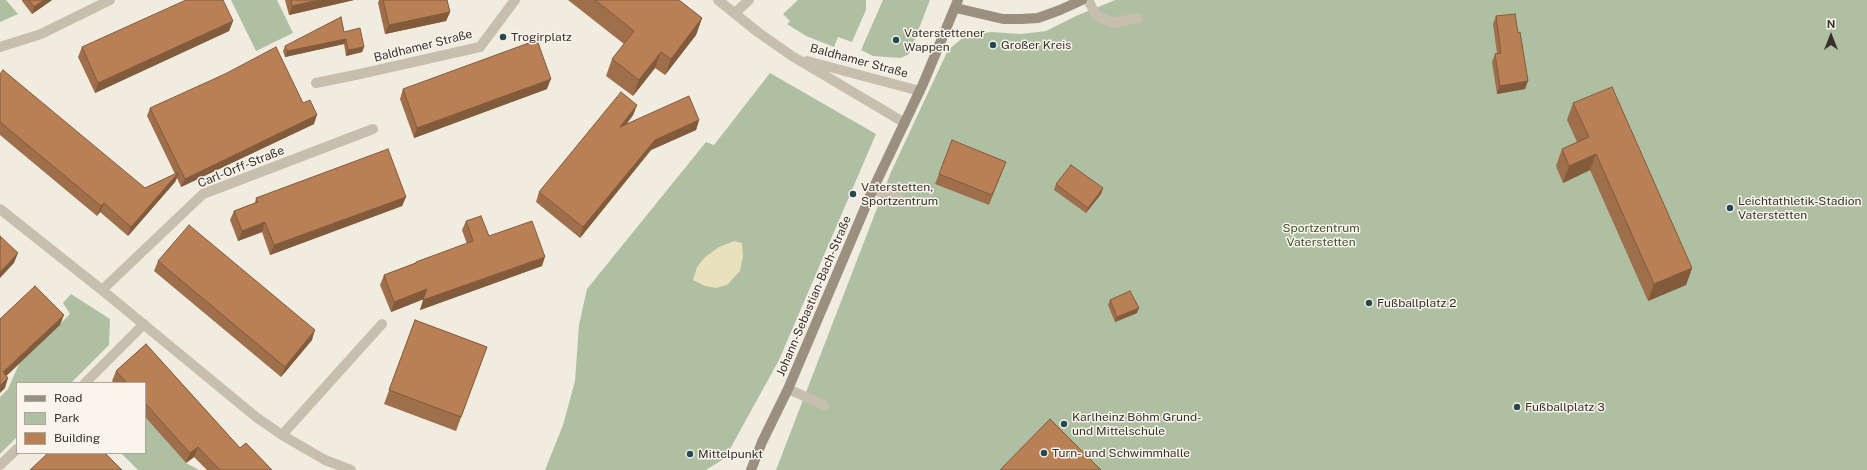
<!DOCTYPE html>
<meta charset="utf-8">
<style>
body{margin:0}
#map{position:relative;width:1867px;height:470px;overflow:hidden;background:#f1ece0;font-family:"Public Sans",sans-serif}
canvas{display:block}
.legend{position:absolute;left:16px;top:382px;width:130px;height:72px;box-sizing:border-box;background:#f9f5ed;border:1px solid #aba79f;margin:0;padding:5px 7px;list-style:none;font-size:12px;color:#37312b}
.legend li{display:flex;align-items:center;gap:8px;height:20px}
.legend b{width:20px;border:1px solid #aba79f}
.north{position:absolute;left:1811px;top:16px;width:40px;height:40px;-webkit-text-stroke:3px #f9f5ed;paint-order:stroke;rotate:0deg;font-size:11px;font-weight:700;line-height:16px;text-align:center;color:#37312b}
.north::after{content:'';display:block;margin:auto;width:14px;height:18px;background:#37312b;clip-path:polygon(50% 0,100% 100%,50% 72%,0 100%)}
</style>
<div id="map">
<canvas width="1867" height="470"></canvas>
<ul class="legend">
<li><b style="height:5px;background:#9b8f7f"></b>Road</li>
<li><b style="height:11px;background:#afbfa2"></b>Park</li>
<li><b style="height:11px;background:#b98056"></b>Building</li>
</ul>
<div class="north">N</div>
</div>
<script>
const ctx = document.querySelector('canvas').getContext('2d');
ctx.lineJoin = 'round';
function paint(path, color) { ctx.fillStyle = color; ctx.fill(path, 'evenodd'); }
const poly = rows => new Path2D(rows.map(r => 'M' + r).join(''));
function trace(path, color, width, dash) { ctx.strokeStyle = color; ctx.lineWidth = width; ctx.lineCap = dash ? 'butt' : 'round'; ctx.setLineDash(dash || []); ctx.stroke(path); }
function label(font, color, halo, rows, align = 'center') {
  ctx.font = font + ' "Public Sans",sans-serif'; ctx.lineWidth = 3; ctx.setLineDash([]); ctx.textBaseline = 'middle'; ctx.strokeStyle = halo; ctx.fillStyle = color; for (const [text, x, y, turn = 0] of rows) {
    ctx.save(); ctx.translate(x, y); ctx.rotate((+turn || 0) * Math.PI / 180); ctx.textAlign = isNaN(turn) ? turn : align; if (halo) ctx.strokeText(text, 0, 0); ctx.fillText(text, 0, 0); ctx.restore();
  }
}
paint(poly([
 [0,0,6,0,18,14,0,22],
 [231,0,277,0,293,33,256,51],
 [798,0,866,0,866,10,852,42,838,37,834,47,806,36,787,24,790,21,783,14],
 [883,0,930,0,909,54,901,58,873,56,861,50],
 [1115,0,1867,0,1867,470,776,470,891,172,948,50,965,36,991,32,1021,34,1046,31,1076,16],
 [770,73,876,134,779,360,725,458,706,470,545,470,563,425,575,381,579,325,587,289,706,142,714,145],
 [71,294,110,319,109,345,71,383,17,383,17,437,0,454,0,397,8,389,19,364,70,314,63,303],
 [145,417,186,463,199,470,138,470,121,453,145,453]
]), '#afbfa2');
paint(poly([
 [734,241,742,243,743,256,740,271,727,285,716,288,705,286,693,280,697,267,705,257,719,247]
]), '#e8e1bb');
trace(poly([
 [1088,0,1096,15,1112,23,1138,18],
 [735,13,749,0],
 [873,189,906,202],
 [788,389,824,405]
]), '#c8bead', 10);
trace(poly([
 [718,0,759,33,792,56,905,123],
 [0,47,41,34,110,0],
 [807,61,920,91],
 [316,83,360,74,480,47,515,0],
 [0,209,102,290,256,417,282,435,325,460,351,470],
 [102,290,203,194,373,129],
 [85,383,144,324],
 [282,435,382,324],
 [0,465,17,449]
]), '#c8bead', 10);
trace(poly([
 [956,8,1003,19,1021,19,1038,18,1060,10,1082,0],
 [751,470,762,442,788,389,873,189,923,84,958,0]
]), '#9b8f7f', 10);
paint(poly([
 [22,0,52,0,32,14,22,1],
 [285,0,354,0,289,15],
 [379,0,447,0,450,12,446,21,385,34,378,3],
 [568,0,679,0,702,18,696,35,665,75,655,68,633,96,606,76,612,59,624,44],
 [1496,16,1525,89,1497,94,1492,62,1495,54,1497,53,1493,24],
 [233,21,229,31,95,93,78,57,82,47],
 [344,32,364,47,362,52,346,56,344,44,285,57,283,51,285,46],
 [0,74,145,188,175,174,147,116,150,108,303,103,314,124,181,187,177,178,175,182,128,236,100,212,97,216,0,135],
 [403,89,547,89,414,138,400,99],
 [1573,103,1692,268,1686,285,1648,301,1590,170,1563,183,1556,166,1562,149,1577,142,1567,120],
 [637,105,633,115,627,124,699,120,696,130,651,150,580,238,536,202,539,192],
 [1006,162,989,205,935,184,939,174],
 [1056,184,1103,188,1101,194,1086,213,1054,190],
 [406,197,402,206,270,255,262,232,238,241,230,220,234,211,255,203,256,198],
 [466,221,489,236,542,266,420,310,424,299,391,312,380,285,384,275,415,263,416,262,467,244,462,230],
 [158,261,312,340,281,377,154,271],
 [1110,300,1137,313,1115,322,1108,305],
 [415,320,487,347,456,431,384,404],
 [146,344,240,448,246,443,272,470,207,470,194,457,186,463,145,417,145,383,114,383,112,381,116,371]
]), '#9f6e4a');
paint(poly([
 [44,0,52,0,32,14,34,7],
 [319,0,354,0,289,15,292,6],
 [450,12,446,21,385,34,389,25],
 [702,18,696,35,665,75,671,59],
 [233,21,229,31,95,93,98,83],
 [346,39,344,44,285,57,287,51],
 [364,47,362,52,346,56,348,50],
 [661,52,655,68,633,96,639,80],
 [551,79,547,89,414,138,417,128],
 [1528,81,1525,89,1497,94,1500,86],
 [637,105,633,115,616,137,620,127],
 [317,115,314,124,181,187,185,179],
 [699,120,696,130,651,150,580,238,583,227,655,140],
 [1596,154,1590,170,1563,183,1569,166],
 [179,172,175,182,128,236,131,227],
 [1103,188,1101,194,1086,213,1088,208],
 [406,197,402,206,270,255,274,245],
 [104,203,100,212,97,216,101,206],
 [265,222,262,232,238,241,242,231],
 [18,253,14,263,0,278,0,272],
 [545,257,542,266,420,310,423,300],
 [1692,268,1686,285,1648,301,1654,284],
 [427,289,424,299,391,312,394,302],
 [1139,308,1137,313,1115,322,1117,317],
 [64,315,60,325,0,382,3,372],
 [315,330,312,340,281,377,285,367],
 [8,378,5,388,0,393,0,386],
 [198,447,194,457,186,463,190,453]
]), '#825a3c');
const building = poly([
 [29,0,44,0,34,7,29,0],
 [186,0,223,0,233,21,98,83,82,47,186,0],
 [291,0,319,0,292,6,291,0],
 [383,0,447,0,450,12,389,25,383,0],
 [595,0,679,0,702,18,671,59,661,52,639,80,612,59,634,31,595,0],
 [1515,14,1518,33,1520,32,1528,81,1500,86,1495,54,1501,53,1496,16,1515,14],
 [341,17,344,32,360,28,364,47,348,50,346,39,287,51,285,46,341,17],
 [537,40,551,79,417,128,403,89,537,40],
 [276,47,303,103,310,100,317,115,185,179,150,108,225,74,276,47],
 [3,70,145,188,179,172,131,227,104,203,101,206,0,122,0,74,3,70],
 [1612,87,1692,268,1654,284,1596,154,1569,166,1562,149,1589,137,1573,103,1612,87],
 [621,92,637,105,620,127,689,96,699,120,655,140,583,227,539,192,621,92],
 [952,140,1006,162,992,195,939,174,952,140],
 [388,149,406,197,274,245,265,222,242,231,234,211,258,202,256,198,388,149],
 [1071,165,1103,188,1088,208,1056,184,1071,165],
 [481,216,489,236,532,221,545,257,423,300,427,289,394,302,384,275,416,263,416,262,473,241,466,221,481,216],
 [189,225,315,330,285,367,158,261,189,225],
 [0,236,18,253,0,272,0,236],
 [35,286,64,315,3,372,8,378,0,386,0,319,35,286],
 [1130,291,1139,308,1117,317,1110,300,1130,291],
 [415,320,487,347,461,417,389,390,415,320],
 [146,344,240,448,246,443,272,470,220,470,198,447,190,453,145,403,145,383,127,383,116,371,146,344],
 [1050,419,1101,470,1000,470,1050,419],
 [48,453,105,453,122,470,30,470,48,453]
]);
paint(building, '#b98056');
trace(building, '#825a3c', 1);
for (const [x, y, r, color] of [
 [503,37,4,"#254855"],
 [896,40,4,"#254855"],
 [993,45,4,"#254855"],
 [853,194,4,"#254855"],
 [1730,208,4,"#254855"],
 [1369,303,4,"#254855"],
 [1517,407,4,"#254855"],
 [1064,424,4,"#254855"],
 [1044,453,4,"#254855"],
 [690,454,4,"#254855"]
]) { const dot = new Path2D(); dot.arc(x, y, r, 0, 2 * Math.PI); ctx.fillStyle = color; ctx.fill(dot); trace(dot, '#f9f5ed', 1.5); }
label('12px', '#37312b', '#f9f5ed', [
 ["Vaterstettener",904,33],
 ["Wappen",904,47],
 ["Trogirplatz",511,37],
 ["Großer Kreis",1001,45],
 ["Vaterstetten,",861,187],
 ["Sportzentrum",861,201],
 ["Leichtathletik-Stadion",1738,201],
 ["Vaterstetten",1738,215],
 ["Fußballplatz 2",1377,303],
 ["Fußballplatz 3",1525,407],
 ["Karlheinz Böhm Grund-",1072,417],
 ["und Mittelschule",1072,431],
 ["Turn- und Schwimmhalle",1052,453],
 ["Mittelpunkt",698,454]
], 'left');
label('12px', '#37312b', '#f9f5ed', [
 ["Baldhamer Straße",423,46,-14],
 ["Baldhamer Straße",859,61,15],
 ["Carl-Orff-Straße",241,167,-22],
 ["Johann-Sebastian-Bach-Straße",814,296,-67]
]);
label('12px', '#405331', '#f9f5ed', [
 ["Sportzentrum",1321,228],
 ["Vaterstetten",1321,242]
]);
</script>
